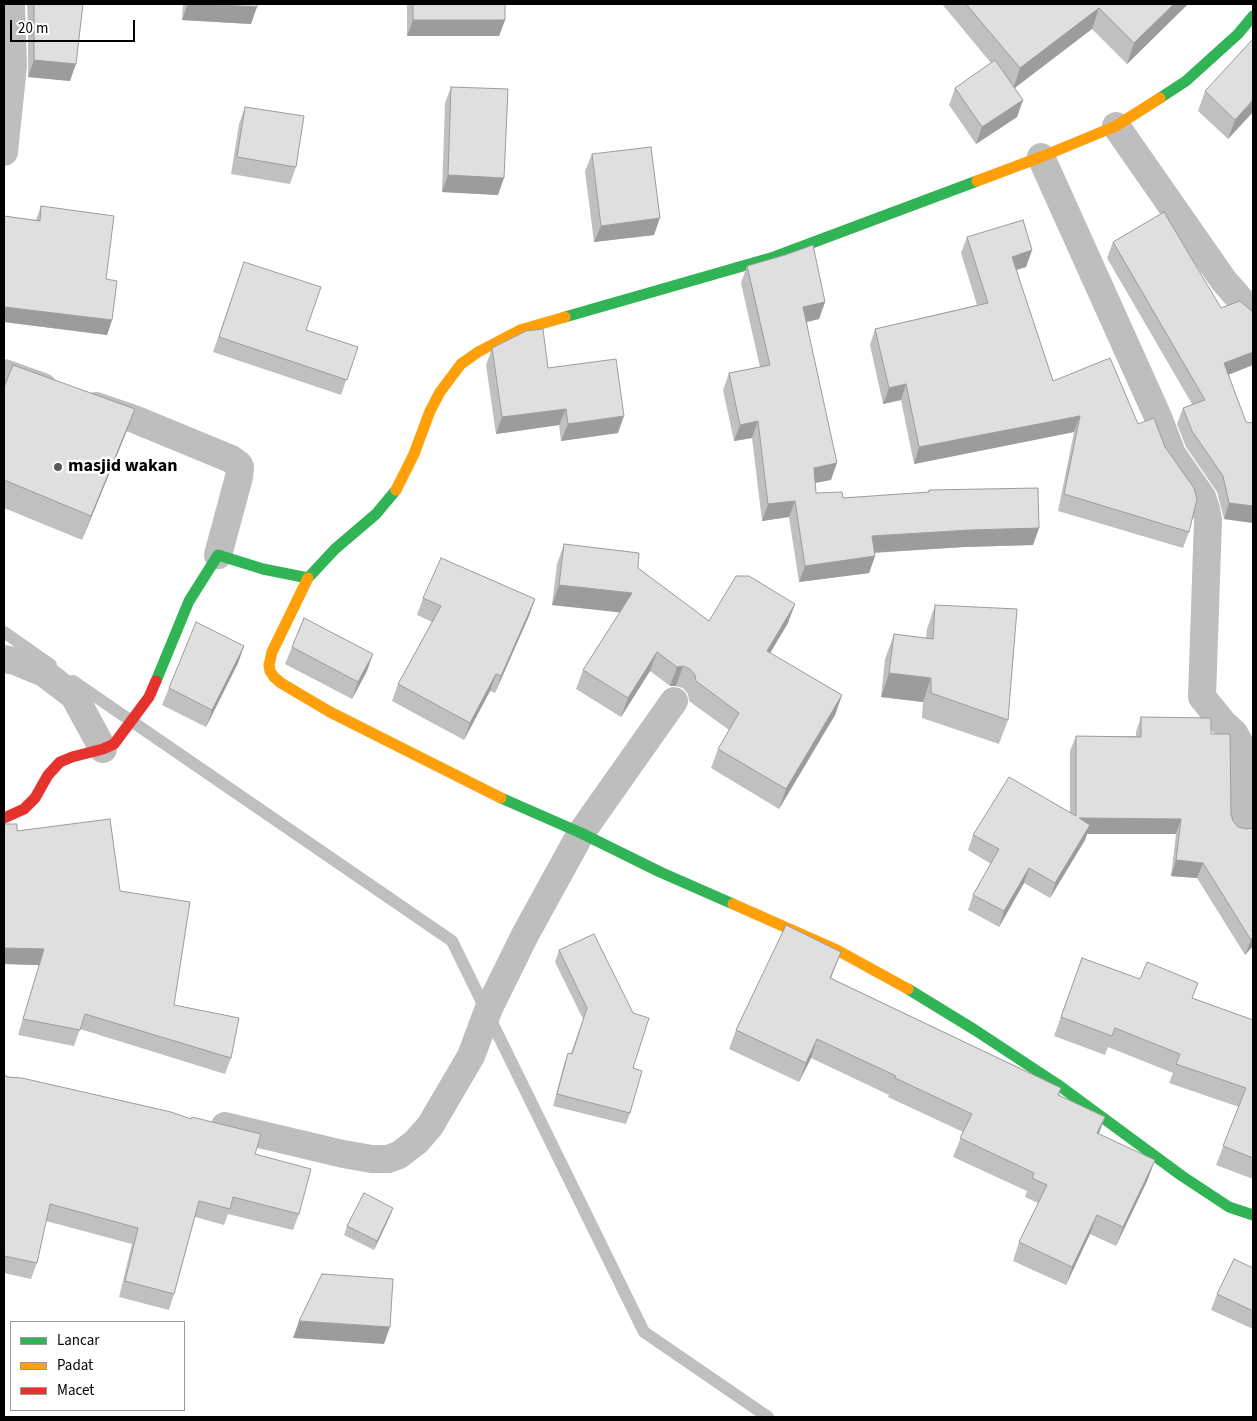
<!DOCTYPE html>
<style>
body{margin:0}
#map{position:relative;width:1257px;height:1421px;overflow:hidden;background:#fff;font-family:"Source Sans 3",sans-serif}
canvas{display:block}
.frame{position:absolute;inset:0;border:5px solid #000;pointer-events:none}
.legend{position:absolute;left:10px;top:1321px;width:175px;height:90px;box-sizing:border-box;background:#fff;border:1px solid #999;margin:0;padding:6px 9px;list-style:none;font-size:15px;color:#000}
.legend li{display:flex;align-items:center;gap:10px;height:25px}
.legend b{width:25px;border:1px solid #999}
.scale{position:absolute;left:10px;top:20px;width:125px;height:22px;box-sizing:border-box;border:2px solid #000;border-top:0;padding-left:6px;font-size:15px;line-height:18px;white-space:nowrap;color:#000;-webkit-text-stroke:4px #fff;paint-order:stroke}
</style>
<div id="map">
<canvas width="1257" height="1421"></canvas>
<div class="frame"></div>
<ul class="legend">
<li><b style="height:6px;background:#30b455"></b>Lancar</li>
<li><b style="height:6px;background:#ff9f0a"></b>Padat</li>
<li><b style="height:6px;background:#e5322d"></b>Macet</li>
</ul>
<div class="scale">20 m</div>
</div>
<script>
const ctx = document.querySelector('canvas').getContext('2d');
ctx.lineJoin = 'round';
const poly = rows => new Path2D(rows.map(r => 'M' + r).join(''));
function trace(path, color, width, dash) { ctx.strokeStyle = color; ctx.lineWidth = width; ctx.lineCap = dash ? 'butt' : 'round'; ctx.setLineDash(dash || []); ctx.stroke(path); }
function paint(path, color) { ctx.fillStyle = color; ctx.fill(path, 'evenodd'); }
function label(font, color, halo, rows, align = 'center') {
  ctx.font = font + ' "Source Sans 3",sans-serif'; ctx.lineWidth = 5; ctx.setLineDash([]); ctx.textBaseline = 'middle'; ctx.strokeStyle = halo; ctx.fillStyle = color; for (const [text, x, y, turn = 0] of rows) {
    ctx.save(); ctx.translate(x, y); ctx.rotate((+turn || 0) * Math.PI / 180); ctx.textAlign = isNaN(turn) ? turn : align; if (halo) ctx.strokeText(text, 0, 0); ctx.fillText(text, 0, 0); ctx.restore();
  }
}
trace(poly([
 [4,632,51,665],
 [73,681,452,941,644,1332,768,1417]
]), '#bfbfbf', 12);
trace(poly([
 [1116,126,1224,281,1253,314],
 [4,152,13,66,11,4],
 [1041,157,1158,417,1172,454,1202,497,1206,509,1208,520,1202,697,1223,723,1234,733,1239,742,1241,755,1241,829],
 [4,373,43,387],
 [96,406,134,419,231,459,239,465,240,467,239,477,218,555],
 [4,659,15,661,44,673,74,696,103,749],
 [225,1126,343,1154,372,1159,388,1159,399,1155,416,1142,430,1126,471,1056,489,1008,525,935,581,833,674,701]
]), '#bebebe', 28);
trace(poly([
 [1160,98,1186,81,1238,34,1253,16],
 [565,317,774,257,977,181],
 [156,681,189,601,218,555,263,569,308,578,335,549,376,514,396,490],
 [501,798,581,833,660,872,733,904],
 [908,989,975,1030,1057,1084,1182,1176,1229,1207,1253,1215]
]), '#30b455', 11);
trace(poly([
 [977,181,1041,157,1116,126,1160,98],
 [396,490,414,454,430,411,440,392,461,364,478,352,520,330,565,317],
 [308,578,272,652,269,665,270,671,274,677,281,683,330,712,501,798],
 [733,904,837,950,908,989]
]), '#ff9f0a', 11);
trace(poly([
 [4,818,24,809,35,798,48,775,60,762,72,757,103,749,114,744,149,697,156,681]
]), '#e5322d', 11);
paint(poly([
 [27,4,83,4,70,81,28,77,28,24],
 [183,4,257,4,251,24,182,20],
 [407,4,505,4,505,20,499,36,407,36],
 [942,4,1188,4,1127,64,1092,29,1015,88,1023,100,1017,117,976,144,949,105,955,88,991,63],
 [451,87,498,195,442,192,445,103],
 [1205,91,1253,112,1228,139,1198,111],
 [245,107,296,167,290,184,231,174,239,124],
 [592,154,654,235,594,242,585,171],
 [41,206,106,279,112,320,107,335,4,322,4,216,36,220],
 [967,237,1032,250,1026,267,1016,270,1053,381,1138,424,1189,532,1183,548,1058,511,1074,432,914,464,901,400,883,404,870,345,875,329,977,305,961,253],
 [1113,242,1229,375,1253,523,1224,519,1217,492,1186,447,1177,424,1183,408,1192,404,1107,258],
 [244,262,306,330,358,347,341,395,213,352],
 [747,266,825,302,819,319,807,322,831,480,815,483,816,493,843,498,928,492,929,490,1039,528,1033,545,964,547,874,553,875,556,869,573,799,582,789,517,762,521,752,438,734,441,723,390,729,373,760,367,741,283],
 [492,348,548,368,618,433,561,441,559,425,496,434,486,365],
 [4,387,135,409,126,433,82,540,4,508],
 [564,544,638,568,709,621,788,623,770,653,842,695,835,715,779,809,711,768,718,749,729,730,689,701,688,694,683,688,676,686,670,686,650,671,621,717,576,689,583,670,620,612,552,605,557,564],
 [423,598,535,599,529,616,495,693,490,691,464,740,392,701,398,684,432,622,417,615],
 [935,605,1008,720,999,744,922,718,923,702,881,697,885,659,894,634,926,638,927,629],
 [244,646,238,663,206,727,162,705,169,688],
 [292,647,367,671,352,699,285,664],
 [1141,717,1211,734,1233,821,1238,827,1247,829,1253,828,1253,946,1245,955,1197,878,1171,876,1176,834,1087,834,1085,840,1050,898,1024,883,999,927,968,910,973,895,991,864,968,850,973,835,1070,813,1070,751,1076,736,1136,736,1136,732],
 [4,824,17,831,120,891,174,1005,231,1058,225,1074,80,1029,74,1046,18,1035,39,965,4,964],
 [559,950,633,1068,630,1113,626,1124,553,1106,564,1064,568,1053,571,1053,583,1019,555,962],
 [841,952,831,978,1061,1088,1059,1095,1105,1117,1099,1134,1148,1179,1116,1246,1090,1234,1066,1285,1013,1261,1019,1242,1038,1203,1025,1197,1027,1191,953,1157,963,1132,888,1097,889,1095,811,1058,799,1082,729,1049,736,1030],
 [1082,958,1253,1020,1253,1179,1216,1165,1239,1107,1169,1083,1173,1073,1108,1047,1105,1055,1054,1036],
 [4,1075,255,1154,299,1214,293,1230,228,1214,224,1225,195,1217,174,1294,169,1310,119,1297,132,1244,46,1221,37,1263,31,1279,4,1273],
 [390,1216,374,1250,344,1235,347,1226],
 [1253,1268,1253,1329,1211,1310,1217,1294]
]), '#c0c0c0');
paint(poly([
 [188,4,201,4,257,7,251,24,182,20],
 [1174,4,1188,4,1127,64,1134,43],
 [1099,8,1092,29,1013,89,1020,68],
 [413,20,505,20,499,36,407,36],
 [34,60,76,64,70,81,28,77],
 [1023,100,1017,117,976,144,982,127],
 [1253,100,1253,112,1228,139,1235,120],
 [448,175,504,178,498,195,442,192],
 [660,218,654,235,594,242,601,226],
 [1032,250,1026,267,1006,273,1012,257],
 [825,302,819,319,797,324,803,307],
 [4,307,112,320,107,335,4,322],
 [1253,352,1253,365,1218,379,1224,363],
 [906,384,901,400,883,404,889,388],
 [135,409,126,433,82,540,91,516],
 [566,409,559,425,496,434,502,417],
 [624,416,618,433,561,441,568,424],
 [1080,416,1074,432,914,464,919,447],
 [758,421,752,438,734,441,740,425],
 [837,463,831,480,808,484,814,468],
 [795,501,789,517,762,521,768,504],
 [1229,503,1253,506,1253,523,1224,519],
 [1039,528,1033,545,964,547,866,553,872,536,970,530],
 [875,556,869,573,799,582,805,566],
 [559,585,632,593,625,613,552,605],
 [535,599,529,616,495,693,501,676],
 [795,604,788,623,760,670,767,651],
 [244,646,238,663,206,727,212,710],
 [657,652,650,671,621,717,628,698],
 [373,654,367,671,352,699,358,682],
 [683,666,676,686,670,686,677,667],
 [889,673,931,678,923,702,881,697],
 [496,674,490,691,464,740,470,723],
 [842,695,835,715,779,809,786,789],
 [1079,818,1181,819,1176,834,1087,834,1085,840,1050,898],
 [1176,860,1203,863,1197,878,1171,876],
 [1029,868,1024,883,999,927,1004,911],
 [1253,937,1253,946,1245,955,1251,940],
 [4,948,44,949,39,965,4,964],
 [841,952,834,970,823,997,830,978],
 [817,1039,811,1058,799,1082,806,1063],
 [1105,1117,1098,1135,1097,1133],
 [1155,1160,1148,1179,1116,1246,1123,1227],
 [393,1208,390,1216,374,1250,377,1241],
 [1097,1215,1090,1234,1066,1285,1072,1267],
 [299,1321,390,1327,384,1344,293,1338]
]), '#9c9c9c');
const building = poly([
 [34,4,83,4,76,64,34,60,34,4],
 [201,4,257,4,257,7,201,4],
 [413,4,505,4,505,20,413,20,413,4],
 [966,4,1174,4,1134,43,1099,8,1020,68,966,4],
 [1253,39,1253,100,1235,120,1205,91,1253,39],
 [995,60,1023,100,982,127,955,88,995,60],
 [451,87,508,89,504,178,448,175,451,87],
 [245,107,304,116,296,167,237,157,245,107],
 [651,147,660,218,601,226,592,154,651,147],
 [41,206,114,216,106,279,117,281,112,320,4,307,4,216,40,221,41,206],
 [1164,212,1221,308,1240,301,1253,312,1253,352,1224,363,1246,422,1253,423,1253,506,1229,503,1223,476,1192,431,1183,408,1205,400,1113,242,1164,212],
 [1023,220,1032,250,1012,257,1053,381,1110,358,1138,424,1154,418,1165,447,1194,488,1197,499,1189,532,1064,494,1080,416,919,447,906,384,889,388,875,329,988,303,967,237,1023,220],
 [813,245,825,302,803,307,837,463,814,468,816,493,842,492,843,498,929,492,929,490,1038,488,1039,528,970,530,872,536,875,556,805,566,795,501,768,504,758,421,740,425,729,373,770,365,747,266,785,255,813,245],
 [244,262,321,287,306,330,358,347,347,380,219,337,244,262],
 [543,329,548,368,616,359,624,416,568,424,566,409,502,417,492,348,526,331,543,329],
 [13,365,135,409,91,516,4,480,4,387,13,365],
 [564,544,639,553,638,568,709,621,736,576,749,576,795,604,767,651,842,695,786,789,718,749,739,713,696,681,695,675,690,669,683,666,677,667,657,652,628,698,583,670,632,593,559,585,564,544],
 [441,558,535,599,501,676,496,674,470,723,398,684,441,606,423,598,441,558],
 [935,605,1017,609,1008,720,931,693,931,678,889,673,894,634,933,639,935,605],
 [304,618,373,654,358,682,292,647,304,618],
 [196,622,244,646,212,710,169,688,196,622],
 [1141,717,1211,718,1211,734,1230,734,1231,814,1233,821,1238,827,1247,829,1253,828,1253,937,1251,940,1203,863,1176,860,1181,819,1079,818,1090,825,1055,883,1029,868,1004,911,973,895,999,849,973,835,1009,777,1076,816,1076,736,1141,737,1141,717],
 [110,819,120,891,190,902,174,1005,239,1018,231,1058,85,1014,80,1030,23,1019,44,949,4,948,4,824,17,824,17,831,110,819],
 [786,925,841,952,830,978,1061,1088,1058,1095,1105,1117,1097,1133,1155,1160,1123,1227,1097,1215,1072,1267,1019,1242,1047,1185,1032,1178,1034,1173,960,1138,972,1114,895,1078,896,1076,817,1039,806,1063,736,1030,786,925],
 [594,934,633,1013,649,1018,633,1068,642,1071,630,1113,557,1094,568,1053,572,1054,587,1008,559,950,594,934],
 [1082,958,1140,979,1147,962,1198,983,1192,998,1253,1020,1253,1158,1223,1146,1246,1088,1176,1064,1180,1054,1115,1028,1112,1036,1061,1017,1082,958],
 [4,1075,8,1077,22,1078,171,1112,191,1119,192,1117,261,1134,255,1154,311,1169,299,1214,233,1197,230,1209,199,1201,174,1294,125,1281,138,1228,50,1204,37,1263,4,1256,4,1075],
 [364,1193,393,1208,377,1241,347,1226,364,1193],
 [1234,1259,1253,1268,1253,1311,1217,1294,1234,1259],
 [322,1274,393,1279,390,1327,299,1321,322,1274]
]);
paint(building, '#dfdfdf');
trace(building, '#9c9c9c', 1);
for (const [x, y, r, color] of [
 [58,467,5,"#595959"]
]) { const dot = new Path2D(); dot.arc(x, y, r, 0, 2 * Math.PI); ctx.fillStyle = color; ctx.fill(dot); trace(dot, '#fff', 2); }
label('bold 18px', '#000', '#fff', [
 ["masjid wakan",68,467]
], 'left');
</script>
